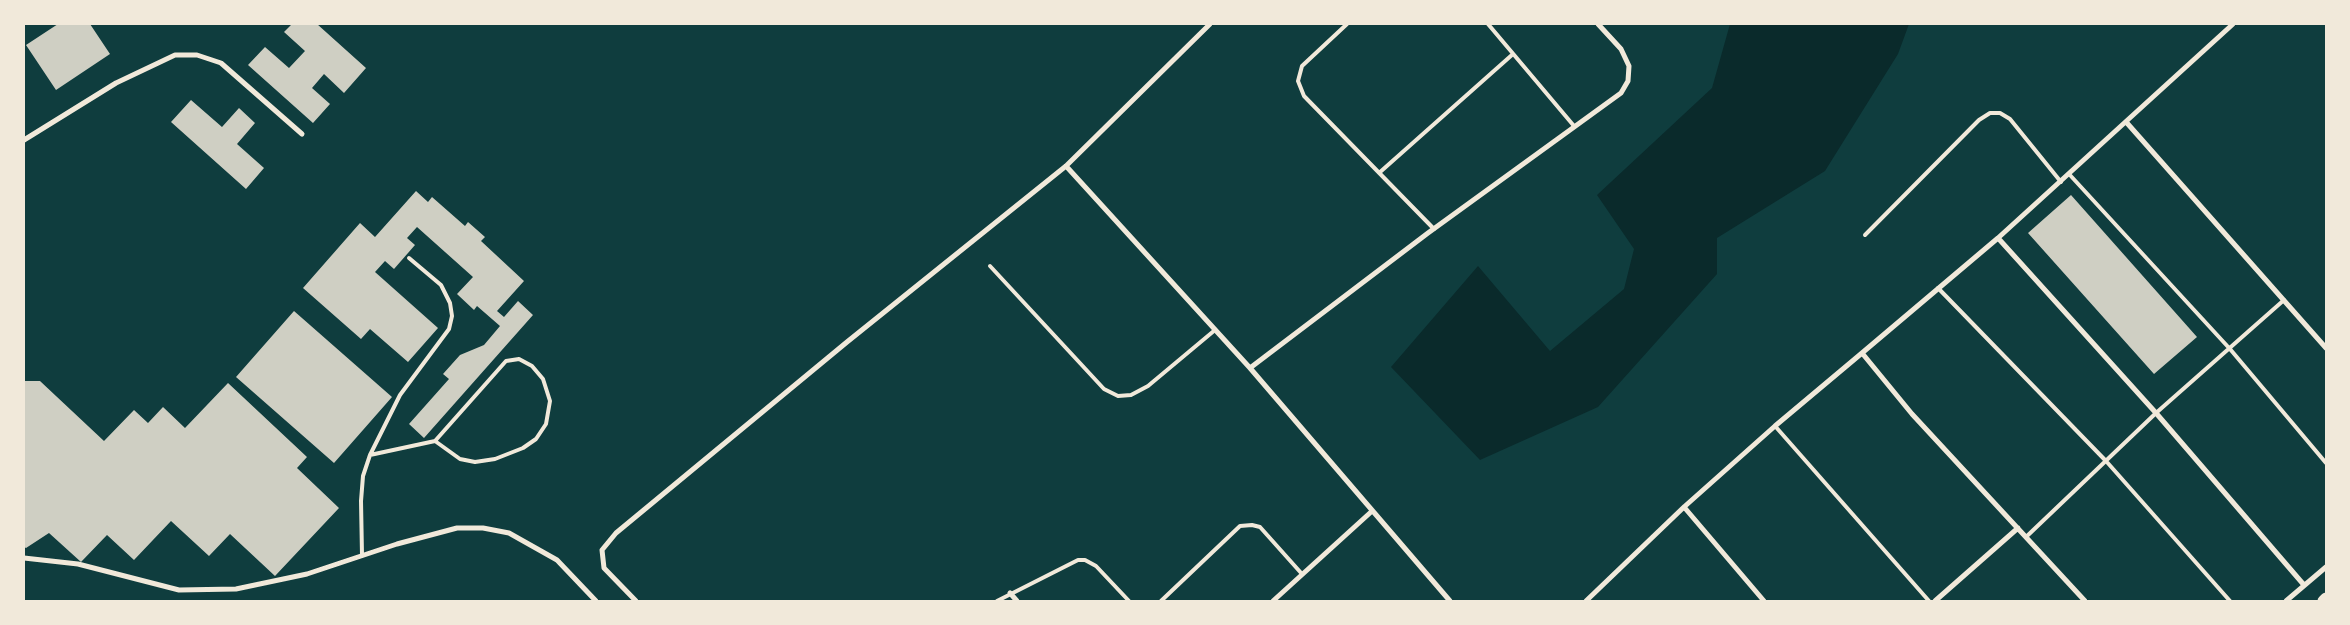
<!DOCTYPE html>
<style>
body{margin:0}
#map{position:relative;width:2350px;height:625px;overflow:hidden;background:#0f3d3e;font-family:Jost,sans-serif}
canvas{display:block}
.frame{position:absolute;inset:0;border:25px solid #f1e9da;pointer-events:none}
</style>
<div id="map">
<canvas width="2350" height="625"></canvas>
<div class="frame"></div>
</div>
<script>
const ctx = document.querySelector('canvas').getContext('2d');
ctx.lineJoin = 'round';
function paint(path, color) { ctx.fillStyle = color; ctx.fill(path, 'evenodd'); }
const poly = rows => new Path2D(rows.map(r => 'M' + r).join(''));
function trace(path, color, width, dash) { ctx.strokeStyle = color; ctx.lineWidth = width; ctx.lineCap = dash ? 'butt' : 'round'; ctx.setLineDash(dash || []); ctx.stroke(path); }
paint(poly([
 [1730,24,1909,24,1898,54,1825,171,1717,238,1717,274,1598,407,1480,460,1391,367,1478,266,1550,351,1624,289,1634,249,1597,195,1712,88]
]), '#0a2a2b');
paint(poly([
 [58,24,90,24,110,54,56,90,26,45],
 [292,24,317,24,366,68,344,93,324,74,312,88,330,104,313,123,248,65,265,47,289,68,305,51,284,32],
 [191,100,222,127,239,108,255,123,237,144,264,168,246,189,171,122],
 [416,191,428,202,432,197,465,226,468,222,485,237,481,241,524,281,497,311,504,317,518,301,533,315,424,438,409,424,449,379,443,374,460,355,484,345,500,326,477,306,474,310,457,294,473,277,417,227,407,238,415,245,394,269,385,261,375,272,438,328,408,362,370,329,361,339,303,288,360,223,375,237],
 [2071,195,2197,337,2154,374,2028,233],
 [294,311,392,397,334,463,236,377],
 [24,381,40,381,104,441,134,410,148,423,163,407,185,428,228,383,307,457,297,468,339,508,275,576,230,534,209,556,171,521,134,560,107,535,81,562,49,533,26,548,24,547]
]), '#cfcfc3');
trace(poly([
 [1347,24,1302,66,1298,81,1304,96,1434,229],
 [1488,24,1574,126],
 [1379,173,1513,54],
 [2069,174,2230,349,2326,463],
 [1865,235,1979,120,1990,113,2000,113,2010,119,2061,182],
 [990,266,1104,389,1118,396,1131,395,1148,386,1215,330],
 [1938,288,2106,461,2230,601],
 [1775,426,1929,601],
 [370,455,435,441,460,459,475,462,495,459,523,448,536,439,546,424,550,401,543,379,532,366,519,359,506,361,435,441],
 [2026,537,2156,413,2284,300],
 [362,555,361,501,363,476,370,455,400,395,449,329,452,316,450,303,441,285,409,258],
 [997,601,1078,560,1085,560,1096,566,1129,601],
 [1161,601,1240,526,1252,525,1260,527,1302,574]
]), '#f1e9da', 4);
trace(poly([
 [2127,123,2326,348],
 [24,140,116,83,175,55,197,55,221,63,302,134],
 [1066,166,1250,368,1450,601],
 [1998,238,2156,413,2304,585],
 [1862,353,1998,238,2233,24],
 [1250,368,1428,233,1621,93,1628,81,1629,66,1621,49,1598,24],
 [1684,507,1764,601],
 [24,558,78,564,179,590,236,589,307,574,397,544,457,528,483,528,509,533,557,560,596,601],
 [1010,593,1017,601],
 [636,601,604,568,602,550,616,533,847,342,1066,166,1210,24],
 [1273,601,1371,512],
 [1586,601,1684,507,1775,426,1862,353,1912,414,2085,601],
 [1935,601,2018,528],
 [2286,601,2326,567]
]), '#f1e9da', 5);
trace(poly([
 [2323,601,2326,598]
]), '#f1e9da', 11);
</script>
